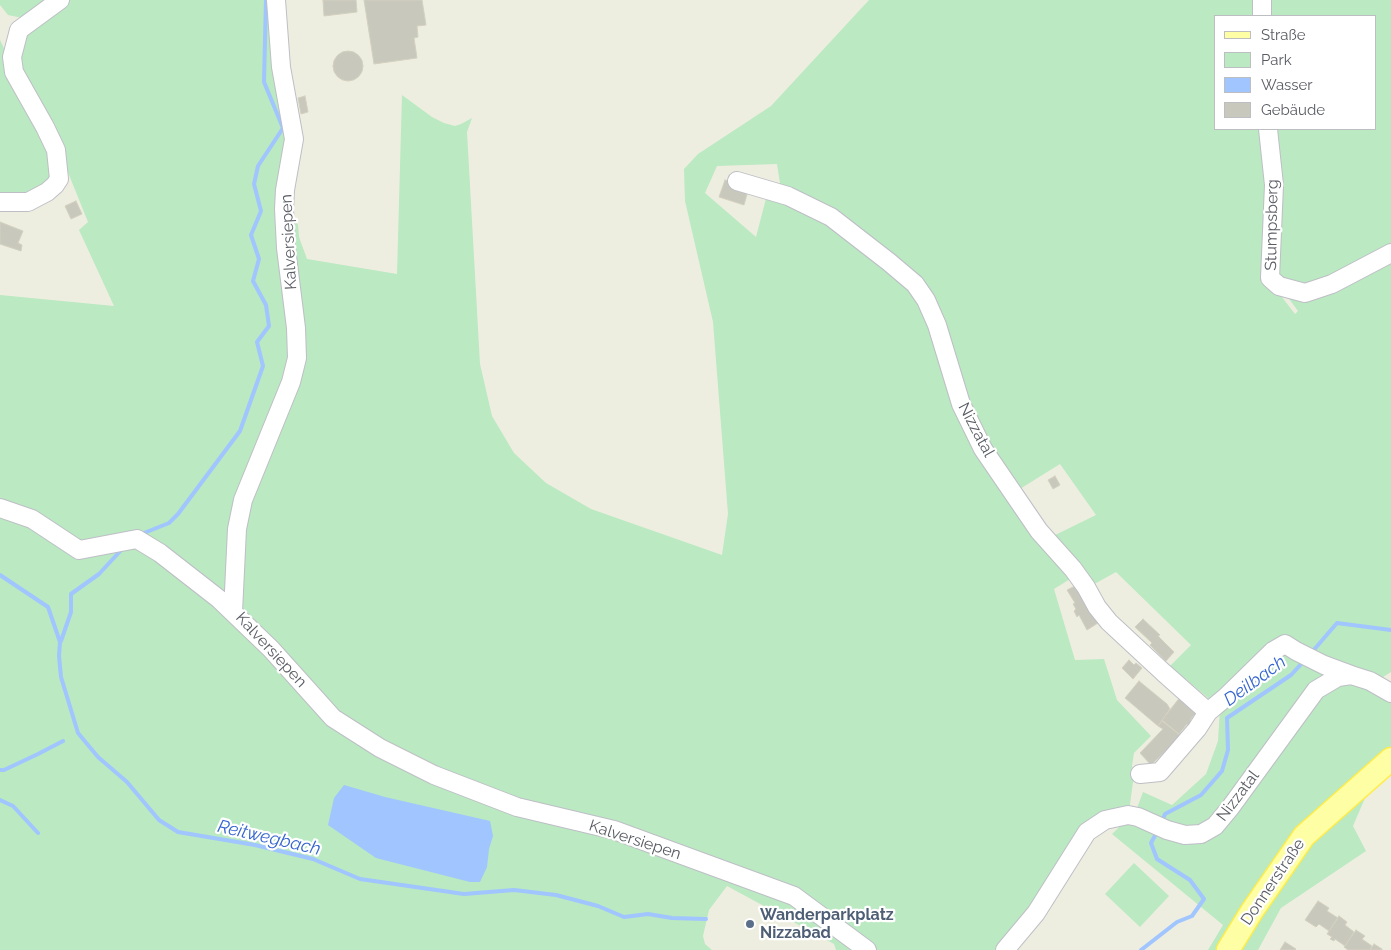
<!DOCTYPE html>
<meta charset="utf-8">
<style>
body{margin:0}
#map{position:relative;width:1391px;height:950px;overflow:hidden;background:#eeeee0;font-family:Raleway,sans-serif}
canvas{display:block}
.legend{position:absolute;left:1214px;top:15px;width:162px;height:115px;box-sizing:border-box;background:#fff;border:1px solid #bdbec1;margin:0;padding:6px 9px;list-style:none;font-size:15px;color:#595c63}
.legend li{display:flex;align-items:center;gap:10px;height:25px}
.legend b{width:25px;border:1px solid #bdbec1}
</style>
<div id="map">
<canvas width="1391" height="950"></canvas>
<ul class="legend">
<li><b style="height:6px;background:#feffa5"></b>Straße</li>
<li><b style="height:14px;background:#bae9c2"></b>Park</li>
<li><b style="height:14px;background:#a0c5ff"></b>Wasser</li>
<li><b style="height:14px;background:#c9c8bd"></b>Gebäude</li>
</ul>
</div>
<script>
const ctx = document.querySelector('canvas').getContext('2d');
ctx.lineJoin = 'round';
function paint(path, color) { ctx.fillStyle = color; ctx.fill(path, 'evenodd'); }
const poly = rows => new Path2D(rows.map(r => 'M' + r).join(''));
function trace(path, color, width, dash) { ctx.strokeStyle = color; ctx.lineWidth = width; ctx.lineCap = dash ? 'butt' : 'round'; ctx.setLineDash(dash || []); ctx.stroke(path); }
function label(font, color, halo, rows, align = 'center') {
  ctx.font = font + ' Raleway,sans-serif'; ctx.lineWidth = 4.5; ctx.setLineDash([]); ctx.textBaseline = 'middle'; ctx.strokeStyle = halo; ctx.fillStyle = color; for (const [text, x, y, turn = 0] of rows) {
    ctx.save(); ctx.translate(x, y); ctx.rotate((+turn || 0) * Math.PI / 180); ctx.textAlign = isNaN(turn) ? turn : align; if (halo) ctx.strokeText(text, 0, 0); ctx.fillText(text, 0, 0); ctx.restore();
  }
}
paint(poly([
 [0,0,54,0,27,19,8,15,0,5],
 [70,0,275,0,279,68,292,138,283,189,281,209,288,291,293,327,294,360,301,360,291,255,288,207,298,225,299,237,307,259,397,274,402,95,432,117,444,123,455,126,461,124,472,118,467,132,480,364,492,416,514,453,546,483,591,509,722,555,728,514,713,322,685,201,684,169,698,154,771,106,869,0,1261,0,1261,16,1215,16,1215,129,1266,129,1272,184,1271,243,1268,279,1295,314,1298,311,1273,277,1277,244,1279,185,1272,129,1375,129,1375,16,1268,16,1269,0,1391,0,1391,672,1380,679,1391,685,1391,765,1371,784,1353,826,1366,851,1281,908,1258,950,1208,950,1223,925,1112,834,1136,811,1143,792,1172,805,1206,774,1218,741,1220,708,1170,666,1191,645,1116,572,1089,587,1049,538,1096,515,1060,464,1015,492,984,448,962,404,939,325,928,300,917,282,907,270,840,221,821,209,781,190,777,164,717,166,705,193,756,237,768,191,788,197,832,219,852,234,911,283,924,301,936,325,960,406,982,450,1038,534,1075,576,1054,589,1075,660,1104,659,1117,700,1151,736,1134,753,1132,766,1136,777,1133,782,1129,812,1104,817,1086,830,1030,915,999,950,836,950,834,944,727,886,709,910,703,936,705,944,712,950,0,950,0,295,114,306,79,230,88,222,59,150,15,56,19,40,24,35,39,21],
 [0,40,41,126,55,177,36,194,0,199],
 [1134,863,1169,896,1140,927,1105,894]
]), '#bae9c2');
paint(poly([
 [344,785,385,797,490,821,493,836,489,849,487,867,480,882,470,882,376,858,328,825,334,798]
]), '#a0c5ff');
trace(poly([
 [144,533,169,523,178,514,240,431,263,366,257,342,269,326,266,305,253,281,259,259,251,235,261,211,254,184,258,166,283,128,264,82,266,0],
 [0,575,48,607,60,642,59,656,61,677,78,733,98,757,127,782,159,820,178,832,255,845,313,859,360,879,464,894,514,890,556,895,598,906,624,917,648,914,672,918,706,919],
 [61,641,71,612,71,594,99,574,124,547],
 [1312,652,1337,623,1391,630],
 [0,770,4,770,38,754,63,741],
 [0,800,13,806,38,833],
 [1161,823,1165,814,1201,795,1222,771,1228,750,1227,718,1291,675,1304,661],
 [1141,950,1177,922,1192,916,1204,899,1190,880,1157,859,1151,843,1157,832]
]), '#a0c5ff', 4);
const building = poly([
 [323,0,356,0,357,12,324,16,323,0],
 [364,0,422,0,426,25,417,26,418,37,414,38,417,58,374,64,364,0],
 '333 66a15 15 0 1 1 30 0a15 15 0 1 1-30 0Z',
 [305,96,308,112,301,114,298,98,305,96],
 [725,180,749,187,744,205,719,197,725,180],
 [76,201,82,214,71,219,65,206,76,201],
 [0,222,23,231,18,243,22,245,21,251,0,244,0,222],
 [1055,476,1060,485,1053,489,1048,480,1055,476],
 [1077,585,1098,623,1087,630,1079,615,1077,617,1074,611,1076,609,1073,604,1075,603,1067,590,1077,585],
 [1143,619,1160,635,1158,636,1174,652,1166,661,1150,645,1152,643,1135,627,1143,619],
 [1129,660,1134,665,1136,663,1142,668,1133,679,1122,668,1129,660],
 [1139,681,1167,704,1170,709,1158,726,1125,698,1139,681],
 [1181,696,1199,709,1190,720,1193,722,1190,726,1187,724,1179,734,1162,720,1181,696],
 [1162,721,1181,736,1151,765,1140,753,1163,729,1158,726,1162,721],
 [1318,901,1329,908,1327,911,1338,918,1329,931,1319,924,1316,927,1305,920,1318,901],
 [1339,916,1347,922,1345,925,1354,932,1345,946,1335,939,1334,941,1330,939,1332,937,1327,934,1339,916],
 [1356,930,1365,936,1362,939,1372,946,1370,950,1348,950,1344,947,1356,930],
 [1285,942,1296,949,1295,950,1280,950,1285,942],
 [1374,944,1382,949,1382,950,1370,950,1374,944]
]);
paint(building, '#c9c8bd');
trace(building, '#d3d0be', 1);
const minor = poly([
 [1262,16,1262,0],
 [1268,129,1274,185,1270,278,1279,286,1305,293,1332,284,1391,253],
 [737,181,788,196,831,217,889,262,915,284,926,300,937,325,961,404,983,449,1039,531,1073,569,1086,587,1097,607,1109,622,1164,673,1208,712,1197,729,1160,772,1140,774],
 [0,202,28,202,47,192,55,185,59,179,56,150,45,127,14,72,12,57,19,30,60,0],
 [0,508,32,519,79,550,137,539,160,553,219,599,271,649,333,718,380,748,434,775,517,807,614,830,794,896,867,950],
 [233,612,237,529,243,500,291,382,297,358,296,328,286,248,284,209,285,190,294,139,281,67,276,0],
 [1208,712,1226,697,1273,651,1285,644,1296,651,1324,665,1351,675],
 [1005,950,1036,913,1087,832,1105,820,1128,815,1138,817,1167,830,1185,835,1201,834,1215,826,1230,808,1316,690,1338,677,1351,675,1370,681,1391,693]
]);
const major = poly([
 [1228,950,1252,911,1304,836,1391,759]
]);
trace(minor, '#bebfc6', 20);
trace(major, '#ffec49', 25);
trace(minor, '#fff', 18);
trace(major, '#feffa5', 22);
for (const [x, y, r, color] of [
 [750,924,5,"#5c6f8a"]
]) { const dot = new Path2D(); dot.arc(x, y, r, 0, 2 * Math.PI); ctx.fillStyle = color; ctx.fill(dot); trace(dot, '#fff', 2); }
label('16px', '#595c63', '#fff', [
 ["Stumpsberg",1272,225,-89],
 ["Kalversiepen",289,242,-93],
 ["Nizzatal",976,430,62],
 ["Kalversiepen",271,650,47],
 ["Nizzatal",1238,796,-53],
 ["Kalversiepen",635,840,18],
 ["Donnerstraße",1273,882,-56]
]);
label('bold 16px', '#4e5e75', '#fff', [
 ["Wanderparkplatz",760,915],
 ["Nizzabad",760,933]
], 'left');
label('italic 18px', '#3565cf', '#fff', [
 ["Deilbach",1255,681,-36],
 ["Reitwegbach",269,838,13]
]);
</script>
